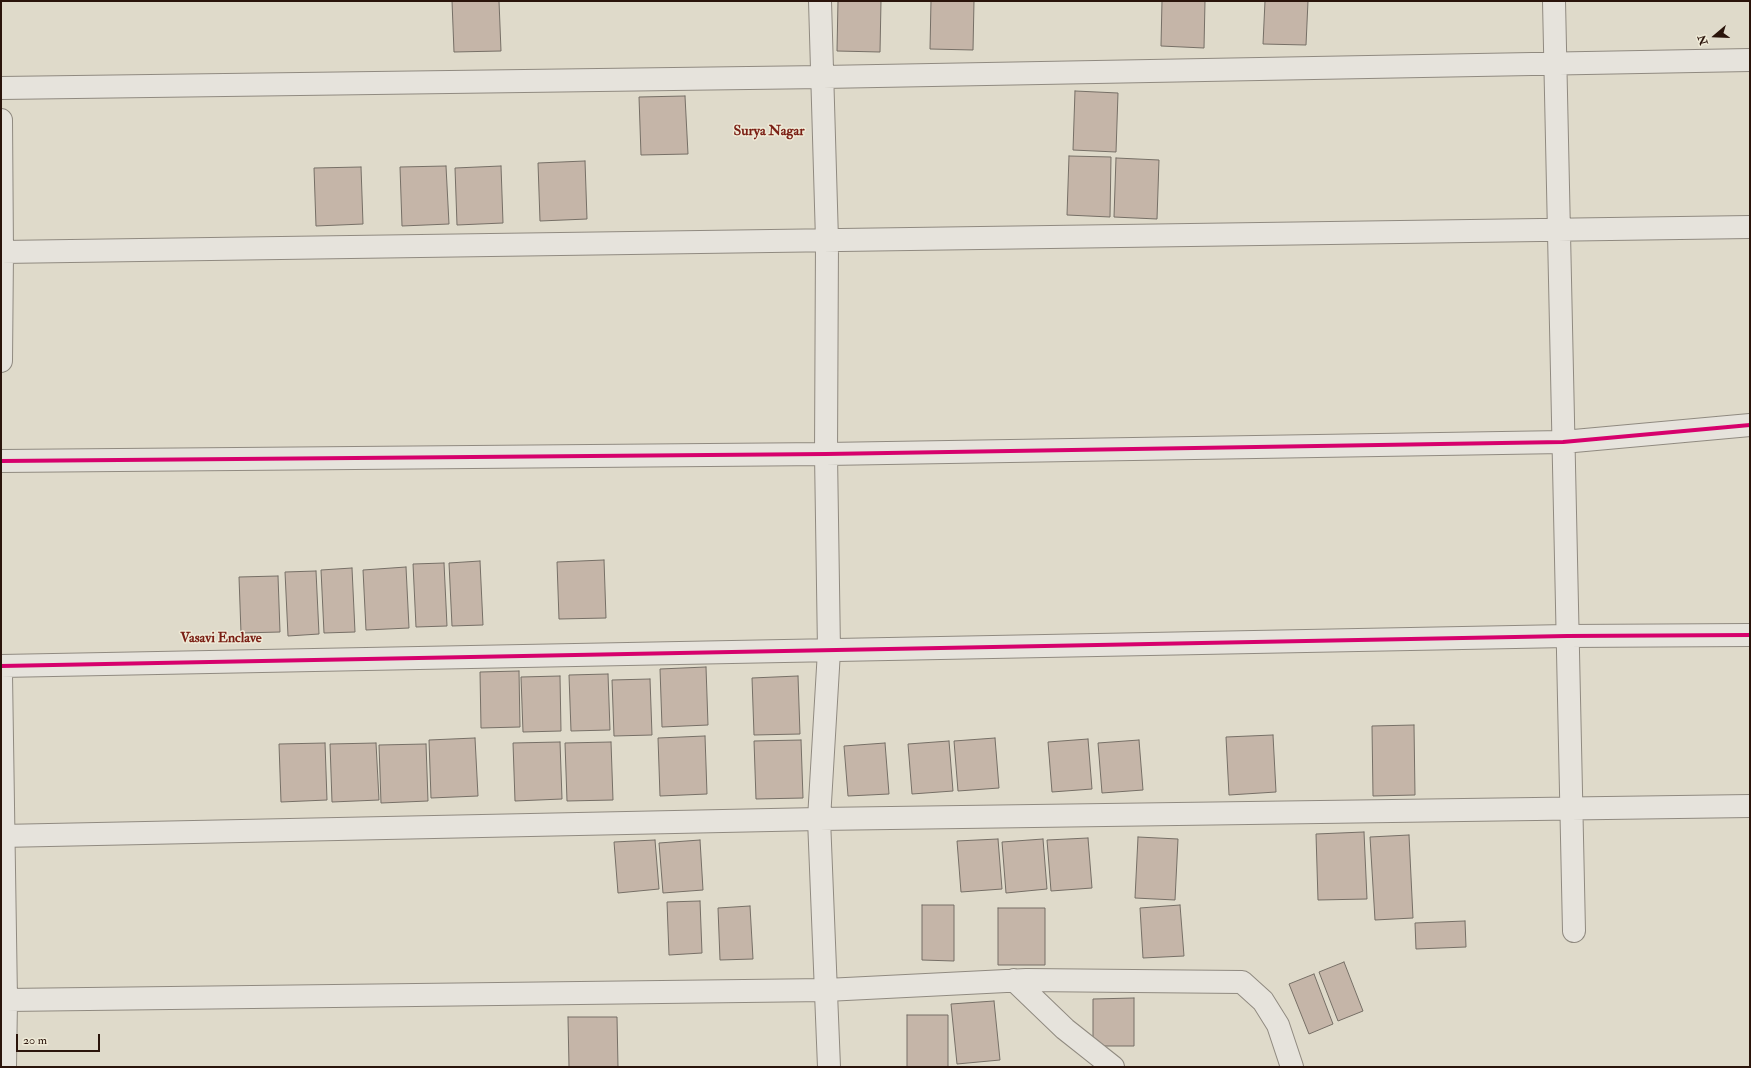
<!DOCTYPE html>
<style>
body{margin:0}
#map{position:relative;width:1751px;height:1068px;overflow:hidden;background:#dfdaca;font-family:"IM FELL Double Pica",serif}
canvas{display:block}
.frame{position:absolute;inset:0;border:2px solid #2a140b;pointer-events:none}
.north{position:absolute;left:1695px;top:16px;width:40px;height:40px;-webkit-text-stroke:3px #efead7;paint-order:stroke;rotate:251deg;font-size:11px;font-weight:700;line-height:16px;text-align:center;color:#2a140b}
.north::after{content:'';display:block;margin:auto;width:14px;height:18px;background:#2a140b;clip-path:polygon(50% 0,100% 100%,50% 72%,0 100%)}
.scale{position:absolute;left:16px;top:1034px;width:84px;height:18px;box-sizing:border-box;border:2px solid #2a140b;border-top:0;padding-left:5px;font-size:12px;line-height:14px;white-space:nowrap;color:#2a140b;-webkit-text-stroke:3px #efead7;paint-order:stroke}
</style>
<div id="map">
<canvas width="1751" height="1068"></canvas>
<div class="frame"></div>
<div class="north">N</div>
<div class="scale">20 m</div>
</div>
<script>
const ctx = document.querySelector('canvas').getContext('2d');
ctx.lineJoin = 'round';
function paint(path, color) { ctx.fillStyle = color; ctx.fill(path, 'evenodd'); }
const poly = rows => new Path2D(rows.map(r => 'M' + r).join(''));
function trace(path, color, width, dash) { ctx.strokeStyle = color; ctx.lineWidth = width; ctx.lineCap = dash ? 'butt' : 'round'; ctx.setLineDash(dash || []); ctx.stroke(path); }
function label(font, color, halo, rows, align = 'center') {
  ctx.font = font + ' "IM FELL Double Pica",serif'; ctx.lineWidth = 3; ctx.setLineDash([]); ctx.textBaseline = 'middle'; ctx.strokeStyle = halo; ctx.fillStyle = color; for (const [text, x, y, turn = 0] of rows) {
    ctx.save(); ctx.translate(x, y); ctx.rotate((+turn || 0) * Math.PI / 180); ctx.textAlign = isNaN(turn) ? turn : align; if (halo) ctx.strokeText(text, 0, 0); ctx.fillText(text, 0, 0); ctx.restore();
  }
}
const building = poly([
 [452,1,499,1,501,51,454,52,452,1],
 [838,1,881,1,880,52,837,51,838,1],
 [931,1,974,1,973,50,930,49,931,1],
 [1162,1,1205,1,1204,48,1161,46,1162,1],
 [1265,1,1308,1,1306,45,1263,44,1265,1],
 [1075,91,1118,93,1116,152,1073,150,1075,91],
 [685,96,688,154,641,155,639,97,685,96],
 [1069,156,1111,157,1110,217,1067,215,1069,156],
 [1116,158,1159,160,1157,219,1114,217,1116,158],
 [585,161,587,219,540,221,538,163,585,161],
 [446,166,449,224,402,226,400,167,446,166],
 [501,166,503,223,457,225,455,168,501,166],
 [361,167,363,224,316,226,314,168,361,167],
 [604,560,606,618,559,619,557,562,604,560],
 [480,561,483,625,452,626,449,563,480,561],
 [444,563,447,626,416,627,413,564,444,563],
 [406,567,409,628,366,630,363,570,406,567],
 [352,568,355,632,324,633,321,570,352,568],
 [316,571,319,634,288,636,285,572,316,571],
 [278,576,280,632,241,633,239,577,278,576],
 [706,667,708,725,662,727,660,669,706,667],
 [519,671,520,727,481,728,480,672,519,671],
 [608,674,610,730,571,731,569,675,608,674],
 [560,676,561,731,523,732,521,677,560,676],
 [798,676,800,734,754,735,752,678,798,676],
 [650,679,652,735,614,736,612,680,650,679],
 [1414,725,1415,795,1373,796,1372,726,1414,725],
 [1273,735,1276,792,1229,795,1226,737,1273,735],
 [705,736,707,794,660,796,658,738,705,736],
 [475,738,478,796,431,798,429,740,475,738],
 [995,738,999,788,958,791,954,741,995,738],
 [1088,739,1092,789,1052,792,1048,742,1088,739],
 [801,740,803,798,756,799,754,741,801,740],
 [1139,740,1143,790,1102,793,1098,743,1139,740],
 [949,741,953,791,912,794,908,744,949,741],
 [560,742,562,799,515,801,513,743,560,742],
 [611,742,613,800,567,801,565,743,611,742],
 [325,743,327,800,281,802,279,744,325,743],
 [376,743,379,800,332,802,330,744,376,743],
 [885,743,889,794,848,796,844,746,885,743],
 [426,744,428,801,381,803,379,745,426,744],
 [1364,832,1367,899,1318,900,1316,834,1364,832],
 [1409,835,1413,918,1375,920,1370,837,1409,835],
 [1138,837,1178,839,1175,900,1135,898,1138,837],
 [1088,838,1092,888,1051,891,1047,840,1088,838],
 [998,839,1002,889,961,892,957,841,998,839],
 [1043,839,1047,889,1006,893,1002,842,1043,839],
 [655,840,659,889,618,893,614,842,655,840],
 [700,840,703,890,663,893,659,843,700,840],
 [700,901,702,953,669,955,667,902,700,901],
 [922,905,954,905,954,961,922,960,922,905],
 [1180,905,1184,956,1143,958,1140,908,1180,905],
 [750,906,753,959,720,960,718,908,750,906],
 [998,908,1045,908,1045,965,998,965,998,908],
 [1465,921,1466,947,1416,949,1415,923,1465,921],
 [1344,962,1363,1011,1338,1021,1319,972,1344,962],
 [1314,974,1333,1024,1309,1034,1289,984,1314,974],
 [1134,998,1134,1046,1093,1046,1093,999,1134,998],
 [994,1001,1000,1060,957,1064,951,1004,994,1001],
 [907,1015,948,1015,948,1067,907,1067,907,1015],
 [568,1017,617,1017,618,1067,569,1067,568,1017]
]);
paint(building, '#c5b5a8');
trace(building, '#766f66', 1);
const minor = poly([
 [820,1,827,240,826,454,829,651,819,819,829,1067],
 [1554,1,1574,931],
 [1,88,823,77,1750,60],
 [1,120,2,252,1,361],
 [1,252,1750,227],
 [1,461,826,454,1563,442,1750,425],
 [1,666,1567,636,1750,635],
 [1,675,6,1000,5,1067],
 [1,836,819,819,1750,806],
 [1014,980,1065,1029,1113,1067],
 [6,1000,826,990,1026,980,1242,982,1263,1001,1278,1025,1292,1067]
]);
trace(minor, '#908a80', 24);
trace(minor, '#e6e3dc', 22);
trace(poly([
 [1,461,826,454,1563,442,1750,425],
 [1,666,1567,636,1750,635]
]), '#d6006c', 4);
label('bold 14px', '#7a1f14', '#efead7', [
 ["Surya Nagar",769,132],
 ["Vasavi Enclave",221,639]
]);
</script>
